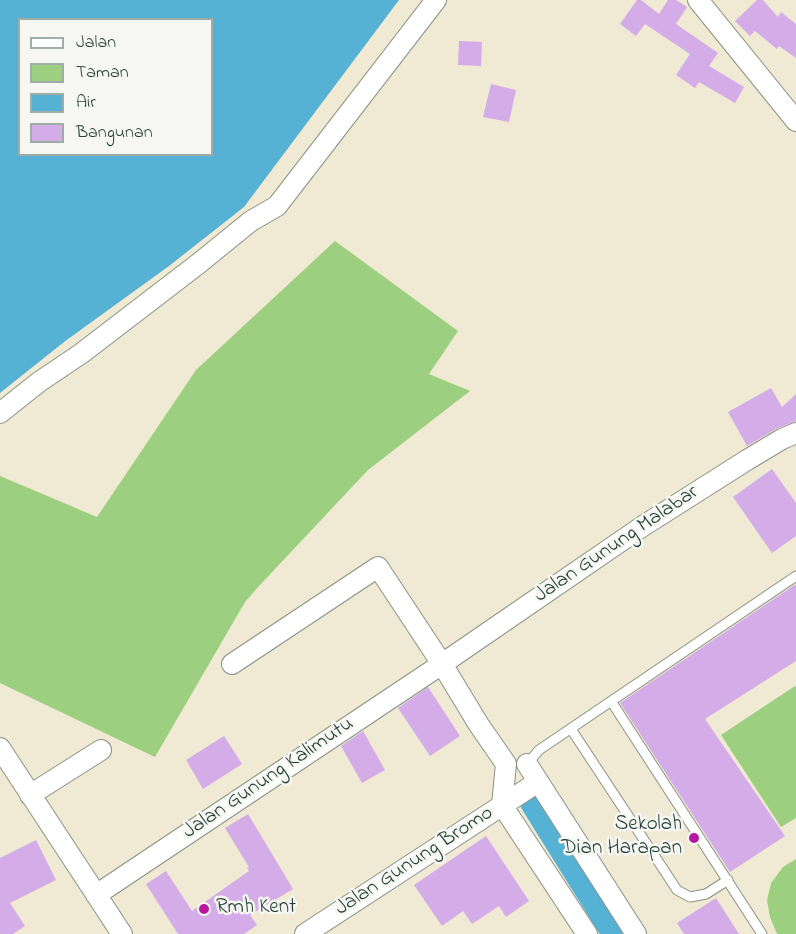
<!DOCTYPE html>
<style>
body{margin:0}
#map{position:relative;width:796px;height:934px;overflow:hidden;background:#f0e9d4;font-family:"Indie Flower",sans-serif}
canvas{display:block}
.legend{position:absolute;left:18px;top:18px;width:195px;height:138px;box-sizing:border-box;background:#f6f6f2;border:2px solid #a0aca6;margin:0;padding:8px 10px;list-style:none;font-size:18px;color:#1f3d34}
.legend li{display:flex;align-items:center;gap:12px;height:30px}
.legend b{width:30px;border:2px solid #a0aca6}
</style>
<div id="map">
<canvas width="796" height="934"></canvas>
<ul class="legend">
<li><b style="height:8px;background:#fff"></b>Jalan</li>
<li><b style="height:16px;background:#9ccf7f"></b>Taman</li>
<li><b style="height:16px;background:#56b2d4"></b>Air</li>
<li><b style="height:16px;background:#d4ace8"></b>Bangunan</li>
</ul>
</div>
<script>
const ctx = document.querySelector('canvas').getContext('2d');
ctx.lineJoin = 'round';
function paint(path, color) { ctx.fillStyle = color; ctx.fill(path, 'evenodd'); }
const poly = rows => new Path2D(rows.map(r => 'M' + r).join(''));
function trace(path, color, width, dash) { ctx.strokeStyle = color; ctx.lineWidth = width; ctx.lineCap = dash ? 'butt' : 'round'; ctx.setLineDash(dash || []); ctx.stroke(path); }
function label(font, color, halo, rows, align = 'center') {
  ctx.font = font + ' "Indie Flower",sans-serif'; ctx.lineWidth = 5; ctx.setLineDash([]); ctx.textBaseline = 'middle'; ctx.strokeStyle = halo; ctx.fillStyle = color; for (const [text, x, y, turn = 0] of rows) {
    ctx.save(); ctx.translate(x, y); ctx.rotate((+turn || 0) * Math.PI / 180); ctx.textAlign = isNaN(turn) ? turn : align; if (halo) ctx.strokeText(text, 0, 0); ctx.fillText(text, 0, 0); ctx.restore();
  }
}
paint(poly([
 [335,241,458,331,429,374,470,391,368,470,259,586,245,602,155,757,0,683,0,476,97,517,196,370],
 [795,686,796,688,796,818,781,827,721,735],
 [796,859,796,934,777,934,770,917,767,900,771,883,783,867]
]), '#9ccf7f');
paint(poly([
 [0,0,399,0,244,207,169,266,64,342,0,393],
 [20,20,212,20,212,154,20,154]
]), '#56b2d4');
trace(poly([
 [531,804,612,934]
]), '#56b2d4', 21);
paint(poly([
 [637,0,641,0,659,14,668,0,676,0,687,7,676,24,718,53,709,66,744,87,735,103,699,82,695,88,676,75,690,54,645,24,636,36,620,24],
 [757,0,763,0,778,17,781,12,796,24,796,58,779,46,777,49,755,31,750,36,735,21],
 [459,41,482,42,481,66,458,65],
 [491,84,516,90,509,122,483,117],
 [771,388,782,407,796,394,796,421,776,429,747,446,728,412],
 [772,469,796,503,796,536,772,553,733,497],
 [796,584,796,661,705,719,785,836,730,872,620,703],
 [428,687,460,736,430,756,398,708],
 [363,731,385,770,362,783,341,746],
 [224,736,242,764,203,789,186,760],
 [248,814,293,889,250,915,257,925,244,934,178,934,146,884,166,871,192,911,249,871,247,868,249,867,225,828],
 [486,836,529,901,506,917,499,906,472,924,463,911,442,926,414,885],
 [36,840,56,880,10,903,25,926,13,934,0,934,0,858],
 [716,898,739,934,684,934,677,923]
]), '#d4ace8');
const service = poly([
 [611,701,762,934],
 [571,729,677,890,690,897,706,894,728,880],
 [527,764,539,750,796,576]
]);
const minor = poly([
 [698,0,796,121],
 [0,413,39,382,82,353,198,264,251,221,277,206,436,0],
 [232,664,378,567,442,664,479,725,506,764],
 [0,748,122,934],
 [527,764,636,934],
 [30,795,101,750],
 [502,805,587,934],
 [502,805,506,764],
 [96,895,442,664,643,526,747,460,782,439,796,433],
 [305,934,538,782]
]);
trace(service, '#889384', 11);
trace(minor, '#889384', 22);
trace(service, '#fff', 9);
trace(minor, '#fff', 20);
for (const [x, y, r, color] of [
 [694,838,6,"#b5179e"],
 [204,909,6,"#b5179e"]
]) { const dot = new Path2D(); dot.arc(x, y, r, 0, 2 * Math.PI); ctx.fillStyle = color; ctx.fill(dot); trace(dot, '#f6f6f2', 2); }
label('21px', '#1f3d34', '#f6f6f2', [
 ["Jalan Gunung Malabar",617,545,-34],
 ["Jalan Gunung Kalimutu",269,779,-34],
 ["Jalan Gunung Bromo",415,862,-33]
]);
label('21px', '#1f3d34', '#f6f6f2', [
 ["Sekolah",682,826],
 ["Dian Harapan",682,850],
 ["Rmh Kent",216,909,"left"]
], 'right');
</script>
